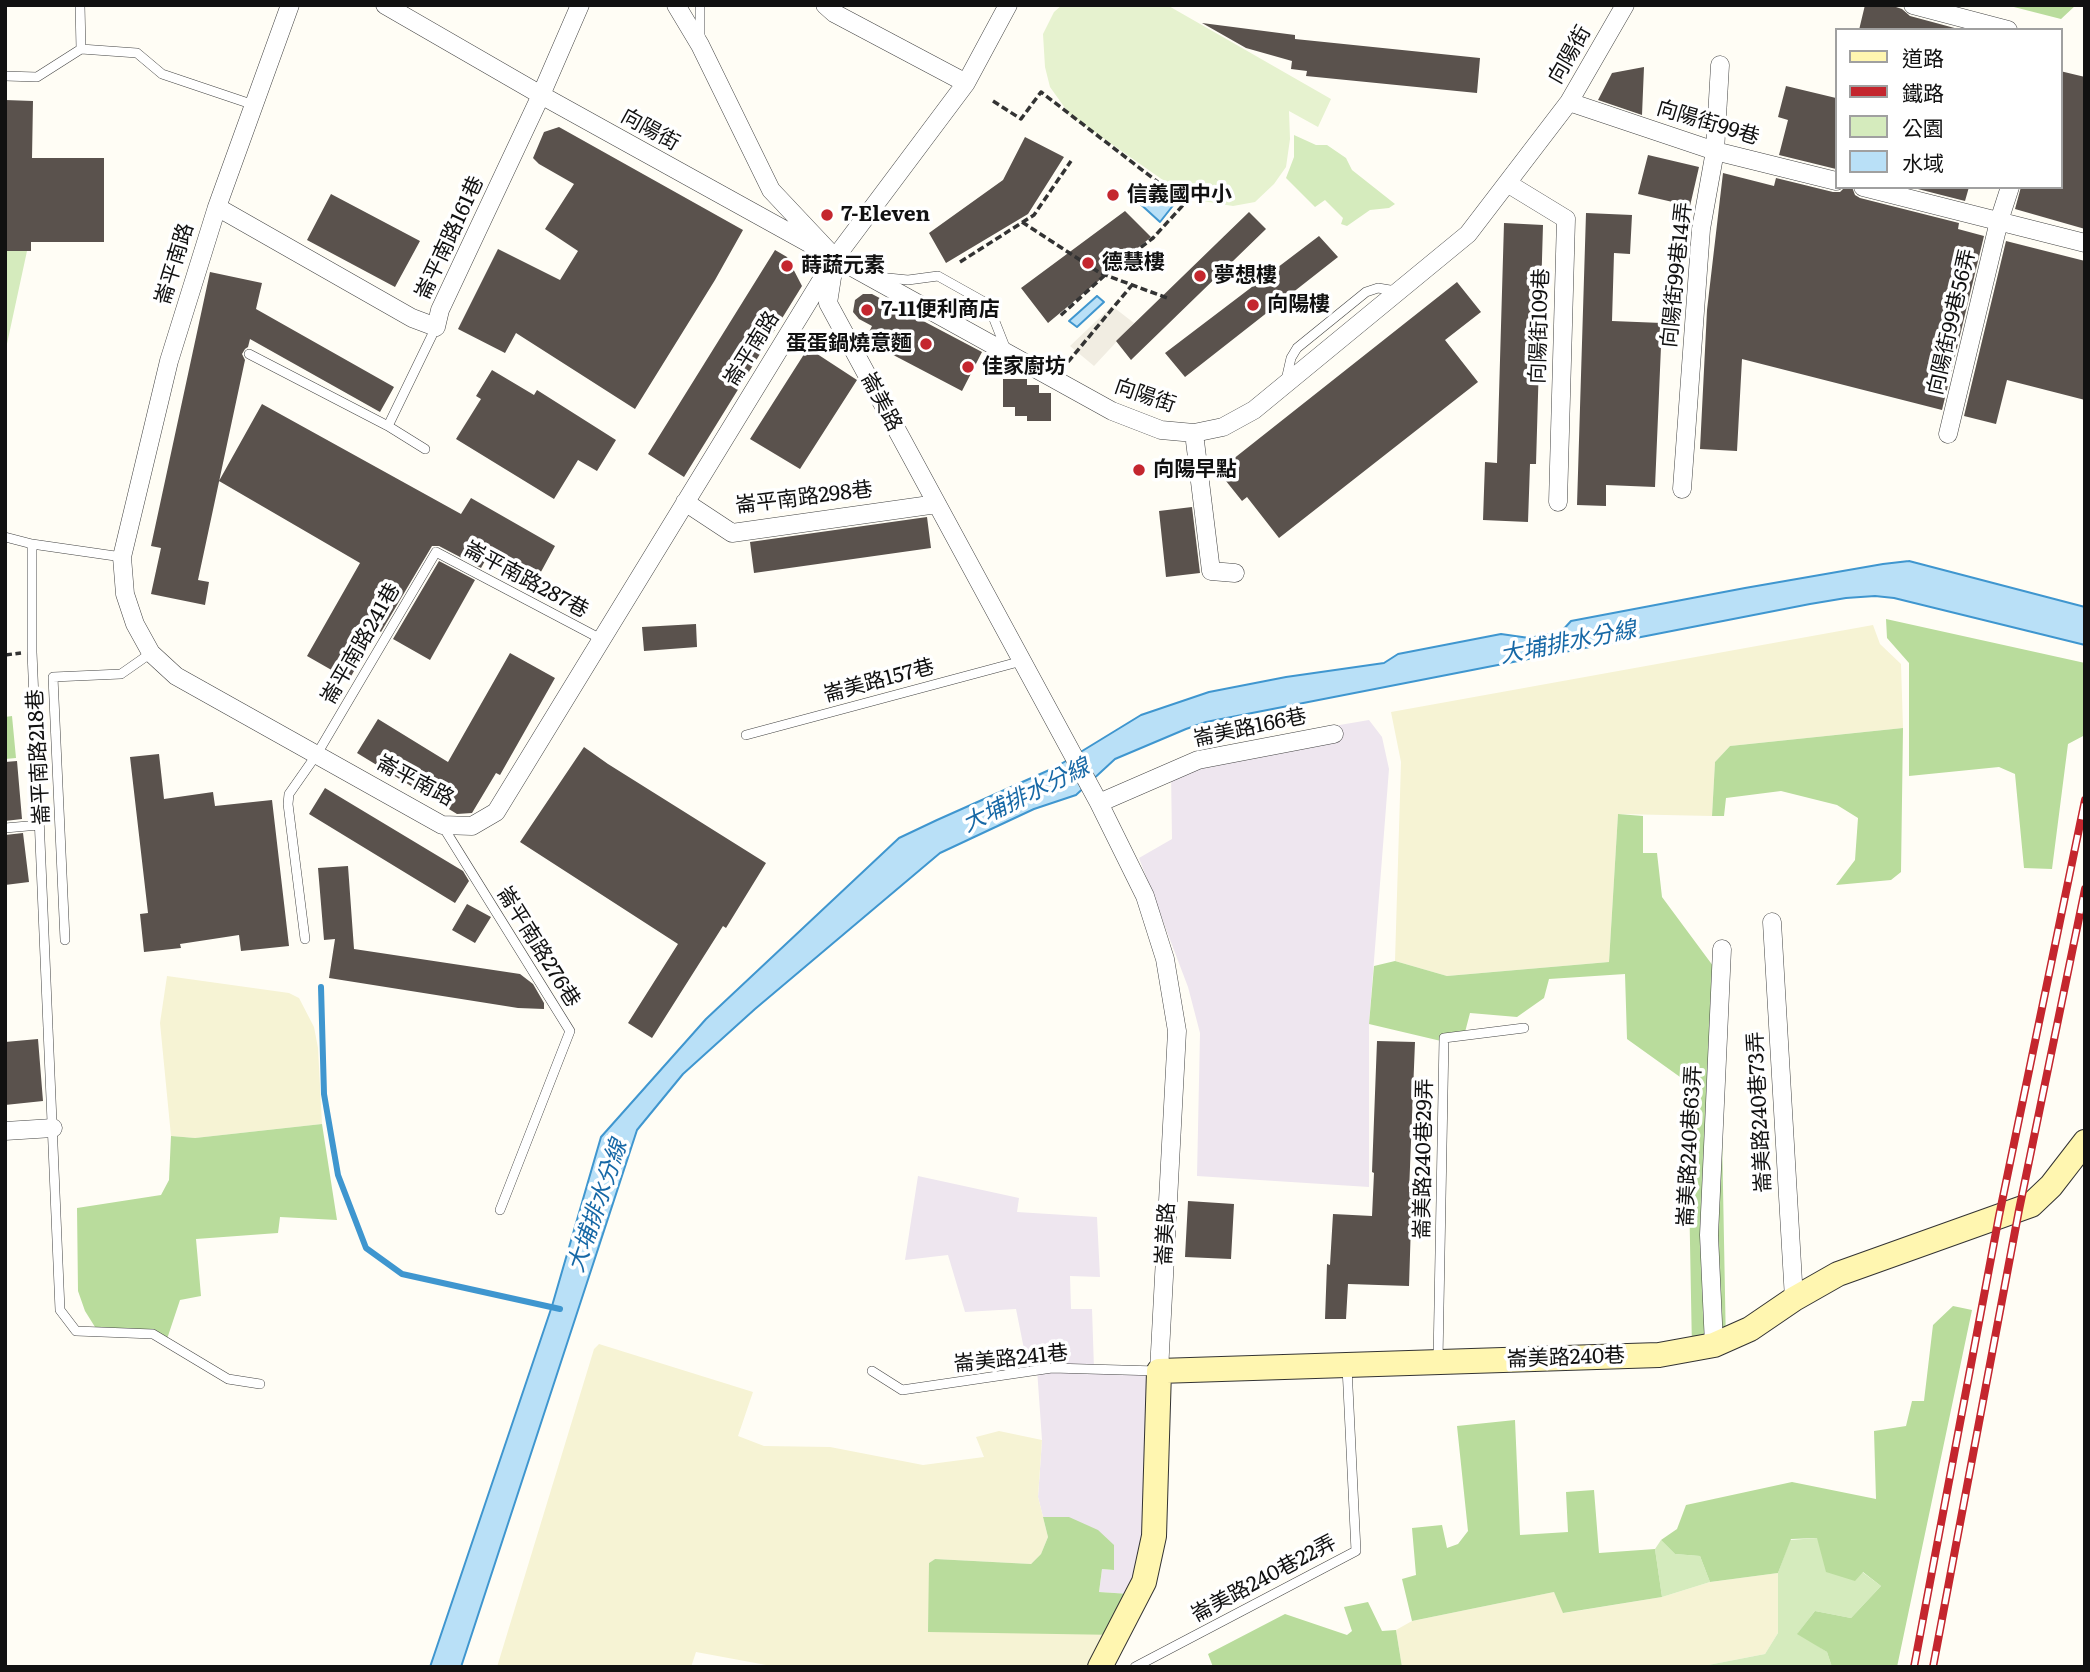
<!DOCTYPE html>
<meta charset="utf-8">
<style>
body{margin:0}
#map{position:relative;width:2090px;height:1672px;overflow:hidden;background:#fffdf5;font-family:Literata,"Noto Sans TC",serif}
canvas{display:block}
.frame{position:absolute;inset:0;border:7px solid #111;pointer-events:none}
.legend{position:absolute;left:1835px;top:28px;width:228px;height:161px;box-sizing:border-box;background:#fff;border:2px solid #a0a0a0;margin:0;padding:9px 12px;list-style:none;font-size:21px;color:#111}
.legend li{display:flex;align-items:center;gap:14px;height:35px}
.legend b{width:35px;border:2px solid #a0a0a0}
</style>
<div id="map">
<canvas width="2090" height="1672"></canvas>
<div class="frame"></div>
<ul class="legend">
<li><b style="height:9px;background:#fff6b0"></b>道路</li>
<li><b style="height:9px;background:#c4262e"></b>鐵路</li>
<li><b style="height:19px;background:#d5ebbd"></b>公園</li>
<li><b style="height:19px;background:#b9e0f7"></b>水域</li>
</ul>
</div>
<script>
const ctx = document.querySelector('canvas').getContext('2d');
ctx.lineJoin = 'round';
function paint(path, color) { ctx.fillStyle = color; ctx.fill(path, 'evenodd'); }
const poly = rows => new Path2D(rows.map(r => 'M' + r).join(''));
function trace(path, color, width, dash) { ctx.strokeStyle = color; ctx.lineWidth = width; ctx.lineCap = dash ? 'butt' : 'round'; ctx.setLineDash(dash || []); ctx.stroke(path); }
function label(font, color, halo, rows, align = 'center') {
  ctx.font = font + ' Literata,"Noto Sans TC",serif'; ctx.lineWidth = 7; ctx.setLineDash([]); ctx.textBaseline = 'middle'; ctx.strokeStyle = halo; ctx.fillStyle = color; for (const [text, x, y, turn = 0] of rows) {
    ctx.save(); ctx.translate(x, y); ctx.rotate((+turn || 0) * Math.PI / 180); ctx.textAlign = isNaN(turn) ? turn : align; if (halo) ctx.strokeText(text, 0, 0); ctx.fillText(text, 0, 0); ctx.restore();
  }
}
paint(poly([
 [1369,720,1382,737,1389,769,1369,1024,1369,1187,1197,1176,1200,1033,1188,987,1139,858,1172,839,1171,772,1269,737],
 [918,1176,1019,1198,1017,1212,1097,1217,1100,1277,1070,1276,1071,1309,1092,1309,1094,1369,1165,1374,1145,1595,1099,1592,1102,1569,1114,1570,1069,1517,1043,1517,1038,1497,1042,1440,1037,1369,1028,1369,1016,1309,965,1312,948,1255,905,1260]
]), '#eee6ef');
paint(poly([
 [1873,625,1880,644,1901,664,1903,728,1730,746,1715,762,1712,816,1618,814,1609,962,1447,976,1395,961,1401,762,1391,712],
 [167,976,289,993,299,998,314,1027,318,1048,322,1124,195,1138,171,1136,160,1023],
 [599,1344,753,1392,738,1436,764,1446,830,1447,923,1465,984,1457,976,1437,999,1431,1042,1440,1038,1497,1048,1537,1041,1554,1031,1564,935,1559,929,1563,1121,1635,1105,1667,777,1667,696,1652,691,1667,497,1667,594,1349],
 [1778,1573,1778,1633,1765,1654,1698,1667,1402,1667,1396,1630,1412,1621,1554,1592,1564,1613,1662,1597,1710,1582]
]), '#f6f3d4');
paint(poly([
 [1294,135,1316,145,1327,145,1346,158,1352,170,1395,204,1389,208,1370,210,1347,226,1341,224,1343,218,1325,200,1315,207,1286,178,1294,157],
 [5,250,27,251,5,353],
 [1817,1538,1881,1586,1851,1618,1815,1611,1798,1633,1827,1652,1832,1667,1698,1667,1765,1654,1778,1633,1778,1573,1790,1540],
 [1661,1540,1675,1554,1700,1556,1710,1582,1662,1597,1655,1549]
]), '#d5ebbd');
paint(poly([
 [2006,5,2076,5,2061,19],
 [1886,619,2085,663,2085,735,2068,744,2052,869,2024,868,2015,774,1999,767,1909,776,1909,663,1887,638],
 [12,716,16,758,5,759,5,717],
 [1903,728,1901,872,1891,880,1836,885,1855,860,1858,818,1837,805,1781,791,1726,798,1724,816,1712,816,1715,762,1730,746],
 [1618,814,1643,816,1643,853,1657,853,1662,897,1719,974,1726,1347,1692,1350,1687,1082,1627,1039,1625,974,1549,979,1544,998,1517,1017,1470,1013,1464,1036,1441,1041,1369,1024,1374,966,1395,961,1447,976,1609,962],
 [322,1124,337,1220,280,1217,278,1233,196,1239,201,1296,180,1300,167,1339,95,1327,85,1311,78,1291,77,1208,161,1195,169,1180,171,1136,195,1138],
 [1953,1306,1972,1310,1897,1667,1832,1667,1827,1652,1797,1634,1815,1611,1851,1618,1881,1586,1863,1572,1855,1581,1826,1572,1817,1538,1791,1539,1778,1573,1710,1582,1700,1556,1675,1554,1661,1540,1677,1529,1686,1505,1792,1482,1876,1499,1874,1431,1906,1426,1912,1401,1924,1401,1933,1325],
 [1515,1420,1520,1535,1568,1532,1566,1492,1594,1490,1599,1553,1655,1549,1662,1597,1563,1613,1554,1592,1412,1621,1402,1579,1416,1575,1412,1528,1442,1525,1447,1548,1458,1544,1468,1531,1457,1426],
 [1043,1517,1069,1517,1098,1530,1114,1545,1114,1570,1102,1569,1099,1592,1145,1595,1121,1635,928,1632,929,1563,935,1559,1031,1564,1041,1554,1048,1537],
 [1368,1602,1382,1631,1396,1630,1402,1667,1213,1667,1208,1654,1285,1614,1347,1635,1352,1631,1344,1607]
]), '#b9dc9c');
paint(poly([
 [1062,5,1167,5,1331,99,1318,127,1289,111,1290,139,1286,167,1274,184,1255,202,1233,206,1190,199,1070,115,1050,87,1045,67,1043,34,1054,12]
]), '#e6f2cf');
paint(poly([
 [1112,306,1134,323,1094,366,1070,346]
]), '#f1ede2');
const water = poly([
 [1152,185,1175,203,1160,222,1137,201,1152,185],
 [1097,296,1104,302,1077,327,1069,321,1097,296],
 [1909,561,2085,607,2085,645,1894,598,1875,596,1846,598,1810,604,1206,722,1186,729,1115,759,1076,795,1034,809,940,853,755,1009,683,1074,637,1130,461,1667,430,1667,552,1306,601,1137,706,1019,899,838,937,820,1056,767,1141,715,1209,692,1286,677,1384,663,1398,654,1501,634,1529,638,1561,632,1571,621,1745,588,1883,564,1909,561]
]);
paint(water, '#b9e0f7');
trace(water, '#3f96cf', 2);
trace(poly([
 [321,987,324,1094,338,1175,366,1248,402,1274,560,1309]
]), '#3f96cf', 6);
paint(poly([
 [1865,5,1890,5,1902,9,1910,16,1962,30,1859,30],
 [1202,23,1295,35,1295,39,1480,58,1477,93,1306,76,1307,71,1291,69,1292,61,1246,48],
 [1644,67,1642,115,1598,100,1612,73],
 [2060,71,2085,77,2085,229,2015,209,2021,187,2060,187],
 [1786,86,1836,98,1836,169,1779,155,1788,120,1778,117],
 [5,100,33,101,32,158,104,158,104,242,31,242,31,251,5,251],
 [559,127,743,230,715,280,635,409,516,333,505,353,458,329,498,249,560,280,578,251,545,229,574,184,539,164,533,158,544,132],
 [1025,137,1064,157,1028,214,946,263,929,233,1003,180],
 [1648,155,1699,167,1690,206,1638,194],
 [1723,173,1774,186,1776,178,1833,192,1840,192,1845,187,1852,187,1855,195,1860,198,1959,223,1958,229,1984,236,1942,410,1742,359,1737,451,1700,449,1707,310],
 [1910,187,1969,187,1965,201],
 [331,194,420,241,395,287,307,240],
 [1125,211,1151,237,1048,323,1021,288],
 [1249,212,1266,229,1131,360,1116,341],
 [1586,213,1632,215,1630,254,1614,253,1612,321,1662,323,1655,487,1606,485,1606,506,1577,505],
 [1504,223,1543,225,1536,464,1530,464,1528,522,1483,520,1485,462,1497,463],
 [1319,236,1338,257,1185,377,1165,353],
 [2006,241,2085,261,2085,400,2007,380,1996,424,1964,416],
 [775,250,787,257,802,286,684,477,648,454],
 [210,272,262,283,256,309,394,387,380,412,250,339,248,347,245,349,242,354,245,360,198,580,209,582,205,605,151,594,161,548,151,546],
 [1457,282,1481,312,1445,340,1478,382,1279,538,1247,497,1242,501,1218,471],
 [863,294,872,294,982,352,962,391,878,347,882,339,869,332,872,326,859,319,853,312,855,300],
 [808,348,857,380,800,469,750,439],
 [492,370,534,395,537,390,616,440,597,471,578,460,554,499,456,439,481,399,476,396],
 [1003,379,1027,379,1027,385,1039,385,1039,393,1051,393,1051,421,1027,421,1027,416,1015,416,1015,407,1003,407],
 [262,404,461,514,471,498,555,546,536,581,489,554,481,568,439,546,432,546,381,632,378,630,373,637,349,680,307,656,360,563,219,481],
 [1192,507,1200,573,1166,577,1159,511],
 [927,517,931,548,754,573,750,542],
 [439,561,475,580,430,660,393,639],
 [696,624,697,647,644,651,642,627],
 [510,653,555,678,500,775,496,773,472,813,457,814,357,753,378,719,448,762],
 [584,747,608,764,766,863,726,928,723,926,652,1038,628,1023,678,944,520,842],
 [159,754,164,799,213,792,215,806,272,800,289,946,241,951,239,935,180,944,181,948,144,952,140,914,148,913,130,757],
 [17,761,22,819,5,821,5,762],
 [325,788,463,871,469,881,455,903,309,814],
 [23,833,29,882,5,885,5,835],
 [348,866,354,949,520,974,533,984,544,1003,544,1009,518,1008,329,978,335,939,324,940,318,868],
 [467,904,491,917,475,943,452,930],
 [38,1039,43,1101,5,1105,5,1042],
 [1377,1041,1415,1042,1409,1192,1412,1192,1409,1286,1348,1284,1346,1319,1325,1319,1327,1264,1330,1265,1333,1214,1372,1216,1374,1173,1372,1172],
 [1188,1201,1234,1204,1231,1259,1185,1257]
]), '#5a524d');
const lane = poly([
 [80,5,81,49,137,53,162,74,254,105],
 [700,38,700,5],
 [5,76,37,77,81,49],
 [878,277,908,280,938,276,988,304,1005,347],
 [249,354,388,426,425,449],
 [1286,380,1291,358,1297,348,1366,292,1378,288,1396,291],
 [388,426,436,327],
 [5,537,32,544,122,557],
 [32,544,32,652,60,1310,76,1331,153,1334,228,1379,260,1384],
 [746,735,1022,661],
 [442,825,570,1031,500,1210],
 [5,828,39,825],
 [305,939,288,804,289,794,317,754,436,552,601,639],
 [65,940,53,677,121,674,151,653],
 [1438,1360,1444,1038,1524,1028],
 [872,1371,902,1390,1052,1368,1157,1371],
 [1135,1667,1356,1551,1347,1367]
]);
const street = poly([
 [290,5,217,207,169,361,122,557,125,594,135,624,151,653,176,676,442,825,472,826,496,812,835,258,966,83,1008,5],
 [385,5,541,95,1112,411,1161,430,1194,433,1223,427,1254,410,1468,234,1569,102,1625,5],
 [676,5,700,45,771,190,835,258,828,303,1099,803,1145,896,1165,959,1177,1031,1159,1371],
 [825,5,834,13,966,83],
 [1913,5,2008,30],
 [1569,102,1715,151,1836,181],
 [1507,183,1566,219,1558,502],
 [1863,187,2085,243],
 [217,207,412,318,436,327,440,310,541,95,580,5],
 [1194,433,1211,571,1235,573],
 [1948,434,1999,221,2010,187],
 [1682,489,1701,229,1715,151,1720,65],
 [685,502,732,533,937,504],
 [1099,803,1198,760,1334,734],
 [1772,922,1794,1299],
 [5,1131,53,1128],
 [1714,1345,1709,1235,1722,949]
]);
const secondary = poly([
 [1100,1667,1144,1582,1154,1536,1159,1371,1659,1355,1714,1345,1750,1329,1794,1299,1838,1274,2031,1205,2051,1186,2085,1142]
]);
trace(lane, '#444', 10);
trace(street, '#444', 19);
trace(secondary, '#333', 26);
trace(poly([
 [993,101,1021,119,1041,92,1185,203,1153,238,1105,275,1059,317],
 [1022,222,1100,273,1170,299],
 [960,262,1034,215,1071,161],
 [1068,362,1132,285],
 [5,655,21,653]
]), '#333', 3.5, [7, 3.5]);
trace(lane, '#fff', 9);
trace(street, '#fff', 18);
trace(secondary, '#fff6b0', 24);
const rail = poly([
 [1914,1667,1999,1216,2085,800],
 [1933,1667,2019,1210,2085,889]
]);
trace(rail, '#c4262e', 8);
trace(rail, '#fff', 5, [16]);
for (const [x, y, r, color] of [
 [1113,195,7,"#c4262e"],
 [827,215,7,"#c4262e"],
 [1088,263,7,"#c4262e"],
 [787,266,7,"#c4262e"],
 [1200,276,7,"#c4262e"],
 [1253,305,7,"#c4262e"],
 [867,310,7,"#c4262e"],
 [926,344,7,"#c4262e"],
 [968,367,7,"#c4262e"],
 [1139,470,7,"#c4262e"]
]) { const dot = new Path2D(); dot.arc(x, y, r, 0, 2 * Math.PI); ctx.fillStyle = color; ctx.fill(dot); trace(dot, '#fff', 2.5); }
label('21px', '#111', '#fff', [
 ["向陽街",1570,55,-60],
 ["向陽街99巷",1708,123,17],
 ["向陽街",650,130,29],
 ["崙平南路161巷",450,238,-65],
 ["崙平南路",175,264,-73],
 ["向陽街99巷14弄",1677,275,-84],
 ["向陽街99巷56弄",1952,322,-77],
 ["向陽街109巷",1540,326,-88],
 ["崙平南路",752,349,-58],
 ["向陽街",1145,396,19],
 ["崙美路",881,402,62],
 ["崙平南路298巷",804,498,-7],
 ["崙平南路287巷",526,580,28],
 ["崙平南路241巷",361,644,-60],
 ["崙美路157巷",879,681,-15],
 ["崙美路166巷",1250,728,-12],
 ["崙平南路218巷",39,757,-93],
 ["崙平南路",415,781,28],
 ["崙平南路276巷",538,947,58],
 ["崙美路240巷73弄",1760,1112,-93],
 ["崙美路240巷63弄",1690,1146,-87],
 ["崙美路240巷29弄",1424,1159,-89],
 ["崙美路",1166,1234,-87],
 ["崙美路240巷",1566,1358,-2],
 ["崙美路241巷",1011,1359,-6],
 ["崙美路240巷22弄",1264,1579,-28]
]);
label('bold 21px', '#111', '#fff', [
 ["信義國中小",1127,195],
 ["7-Eleven",841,215],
 ["德慧樓",1102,263],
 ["蒔蔬元素",801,266],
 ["夢想樓",1214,276],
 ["向陽樓",1267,305],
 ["7-11便利商店",881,310],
 ["蛋蛋鍋燒意麵",912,344,"right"],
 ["佳家廚坊",982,367],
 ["向陽早點",1153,470]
], 'left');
label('italic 23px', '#1768a6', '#fff', [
 ["大埔排水分線",1568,643,-11],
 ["大埔排水分線",1026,796,-26],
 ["大埔排水分線",598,1206,-71]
]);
</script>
